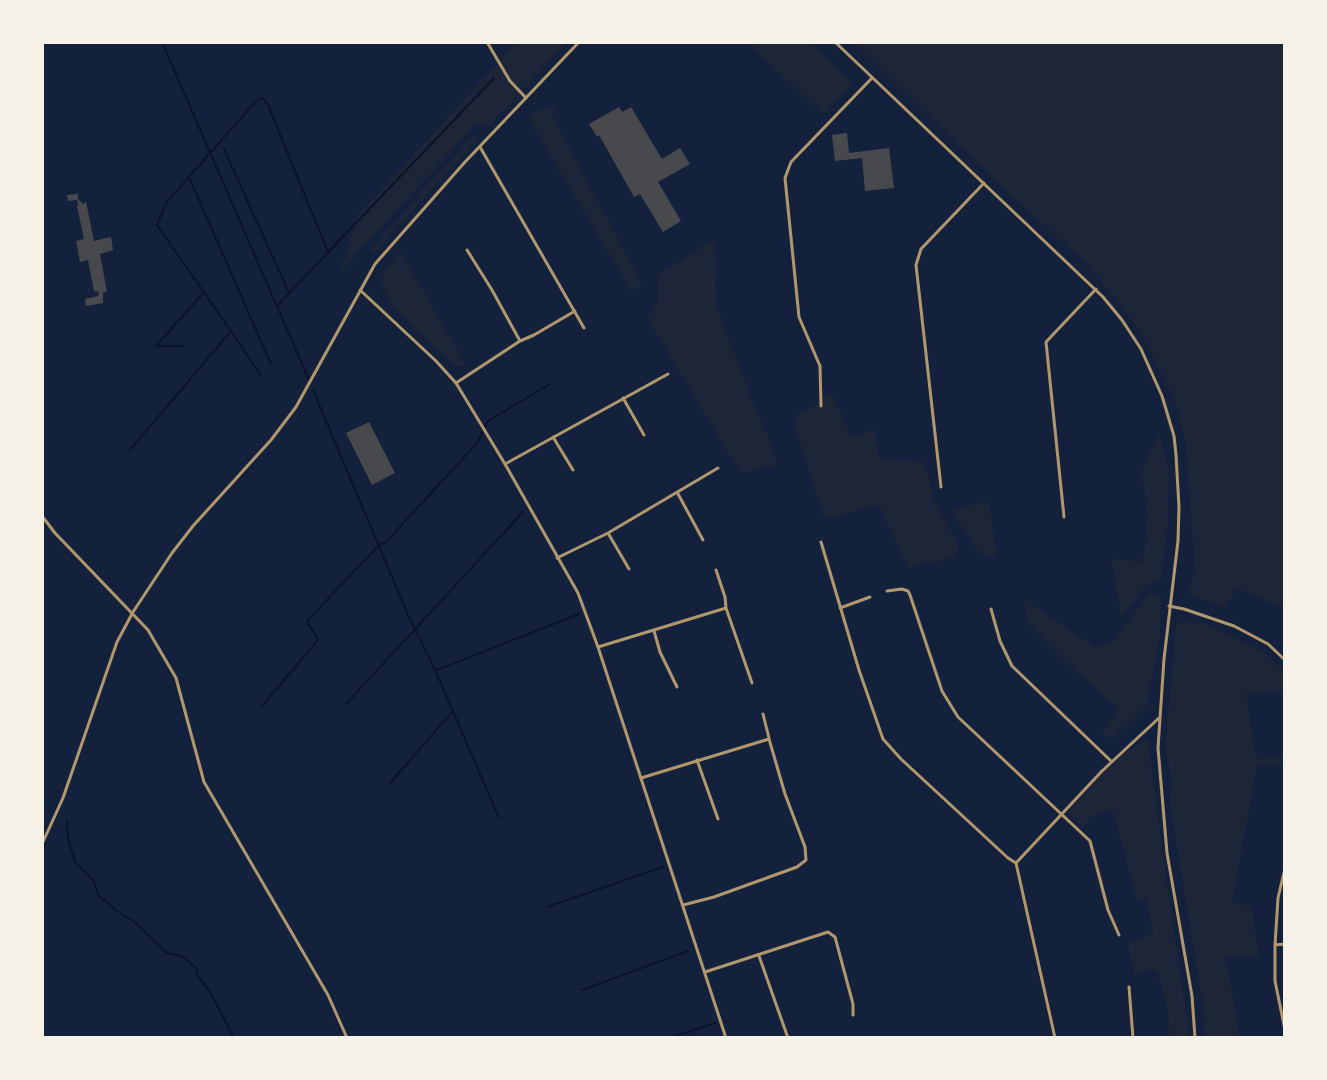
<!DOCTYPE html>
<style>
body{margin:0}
#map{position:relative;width:1327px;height:1080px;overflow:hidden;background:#14213d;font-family:"Roboto Condensed",sans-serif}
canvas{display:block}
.frame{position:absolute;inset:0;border:44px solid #f6f1e7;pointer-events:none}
</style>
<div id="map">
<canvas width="1327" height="1080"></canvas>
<div class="frame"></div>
</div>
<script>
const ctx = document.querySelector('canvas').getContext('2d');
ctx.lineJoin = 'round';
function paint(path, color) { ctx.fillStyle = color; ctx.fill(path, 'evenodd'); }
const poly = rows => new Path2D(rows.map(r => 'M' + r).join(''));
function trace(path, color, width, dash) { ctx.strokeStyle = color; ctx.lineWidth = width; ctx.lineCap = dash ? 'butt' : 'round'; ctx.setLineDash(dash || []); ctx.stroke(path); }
paint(poly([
 [517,42,567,42,489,126,476,124,340,272,358,215],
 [752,42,811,42,850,80,852,85,827,112,821,112,750,45],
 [853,42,1285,42,1285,609,1236,588,1226,609,1188,593,1195,571,1185,440,1173,398,1145,340,1117,299,1077,255,993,179],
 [559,106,552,115,642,284,632,292,528,118,535,111],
 [472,136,480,137,374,253,370,250],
 [715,239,716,305,750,395,775,453,777,466,740,473,647,318,658,301,657,275],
 [401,251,465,364,460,367,454,365,389,303,381,281,384,273],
 [830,393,834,399,851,436,875,430,879,458,924,462,935,501,959,547,955,557,908,568,880,506,824,518,795,426,798,414,810,409],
 [1159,433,1169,469,1168,523,1161,579,1146,586,1121,617,1111,559,1143,562,1147,518,1142,469],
 [989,501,997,558,980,553,951,510],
 [1149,594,1161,596,1160,634,1147,706,1112,739,1101,733,1118,709,1067,663,1027,622,1024,599,1095,647,1113,641],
 [1186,621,1207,625,1242,640,1268,656,1285,673,1285,691,1246,693,1256,759,1285,757,1285,764,1257,766,1232,903,1251,906,1259,957,1226,958,1240,1038,1204,1038,1203,1007,1170,806,1171,777,1165,749,1176,625],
 [1148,738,1165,871,1190,1038,1169,1038,1168,1011,1157,970,1135,976,1127,943,1153,934,1147,900,1137,901,1113,811,1091,817,1083,827,1067,813,1111,761]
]), '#1d2539');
trace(poly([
 [162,42,309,380],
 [224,149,289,293],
 [189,177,271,364],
 [277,306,494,78],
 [231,331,261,376],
 [182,346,156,346,204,292],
 [313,390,408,615,435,670,499,818],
 [130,450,231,331,157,225,166,203,257,100,263,98,268,105,328,252],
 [437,670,579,614],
 [346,704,523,512],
 [262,706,318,640,307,621,379,545,387,541,478,442,488,421,550,384],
 [390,783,453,711],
 [67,821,68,839,75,862,94,881,98,895,117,911,136,923,167,953,183,957,196,968,197,975,212,995,234,1038],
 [547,907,663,867],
 [582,990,688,951],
 [669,1038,715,1023]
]), '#0b132b', 2);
paint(poly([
 [619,107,622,112,631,107,662,159,680,148,690,164,658,182,681,221,663,232,640,194,634,197,599,135,597,137,589,124],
 [847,133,849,153,889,148,894,188,865,191,862,158,835,161,832,135],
 [78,194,78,199,83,204,86,202,94,241,111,237,113,250,100,254,107,292,103,292,103,303,86,306,85,299,98,296,99,292,94,291,88,260,80,262,76,241,84,239,77,206,78,206,77,200,68,201,67,195],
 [369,422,395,473,372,485,346,433]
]), '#48494c');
trace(poly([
 [487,42,510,81,526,98],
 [480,147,584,328],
 [467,250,492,290,520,341],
 [456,383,520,341,534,335,575,311],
 [623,398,644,435],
 [821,406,820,366,799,317,785,178,791,162,872,78],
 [553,437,573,470],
 [505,464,668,374],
 [941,487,916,265,921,249,984,183],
 [677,492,703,540],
 [42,516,55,533,148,630,176,678,204,782,328,995,347,1038],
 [1064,517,1046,342,1096,289],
 [608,533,629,569],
 [821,542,859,670,883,739,901,759,1008,858,1016,863,1055,1038],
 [557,558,608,533,718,468],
 [716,570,725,597,726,608,752,683],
 [887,591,902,589,908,591,910,595,942,691,958,717,1090,841,1108,910,1119,935],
 [1169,606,1184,609,1234,626,1268,644,1285,660],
 [840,608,870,597],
 [991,609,1000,641,1012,666,1111,761],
 [654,631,660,652,677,687],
 [598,647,726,608],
 [763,714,769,738],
 [697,760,718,819],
 [641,778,769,739,785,794,805,847,806,860,797,867,714,897,683,905],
 [1016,863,1102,771,1159,718],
 [1285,868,1278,898,1275,945,1275,981,1285,1030],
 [1275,945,1285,944],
 [759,956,788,1038],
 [705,972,828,932,835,937,853,1004,853,1015],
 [1129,987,1133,1038]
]), '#b1986c', 3);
trace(poly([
 [835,42,1103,297,1122,320,1141,349,1162,396,1174,436,1176,455,1179,507,1178,541,1164,659,1158,748,1167,853,1192,996,1195,1038],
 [360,290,436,361,456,383,505,464,578,593,598,647,726,1038],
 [42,844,63,798,117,642,133,612,172,553,193,526,271,440,296,407,375,264,465,162,579,42]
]), '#b1986c', 3);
</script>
